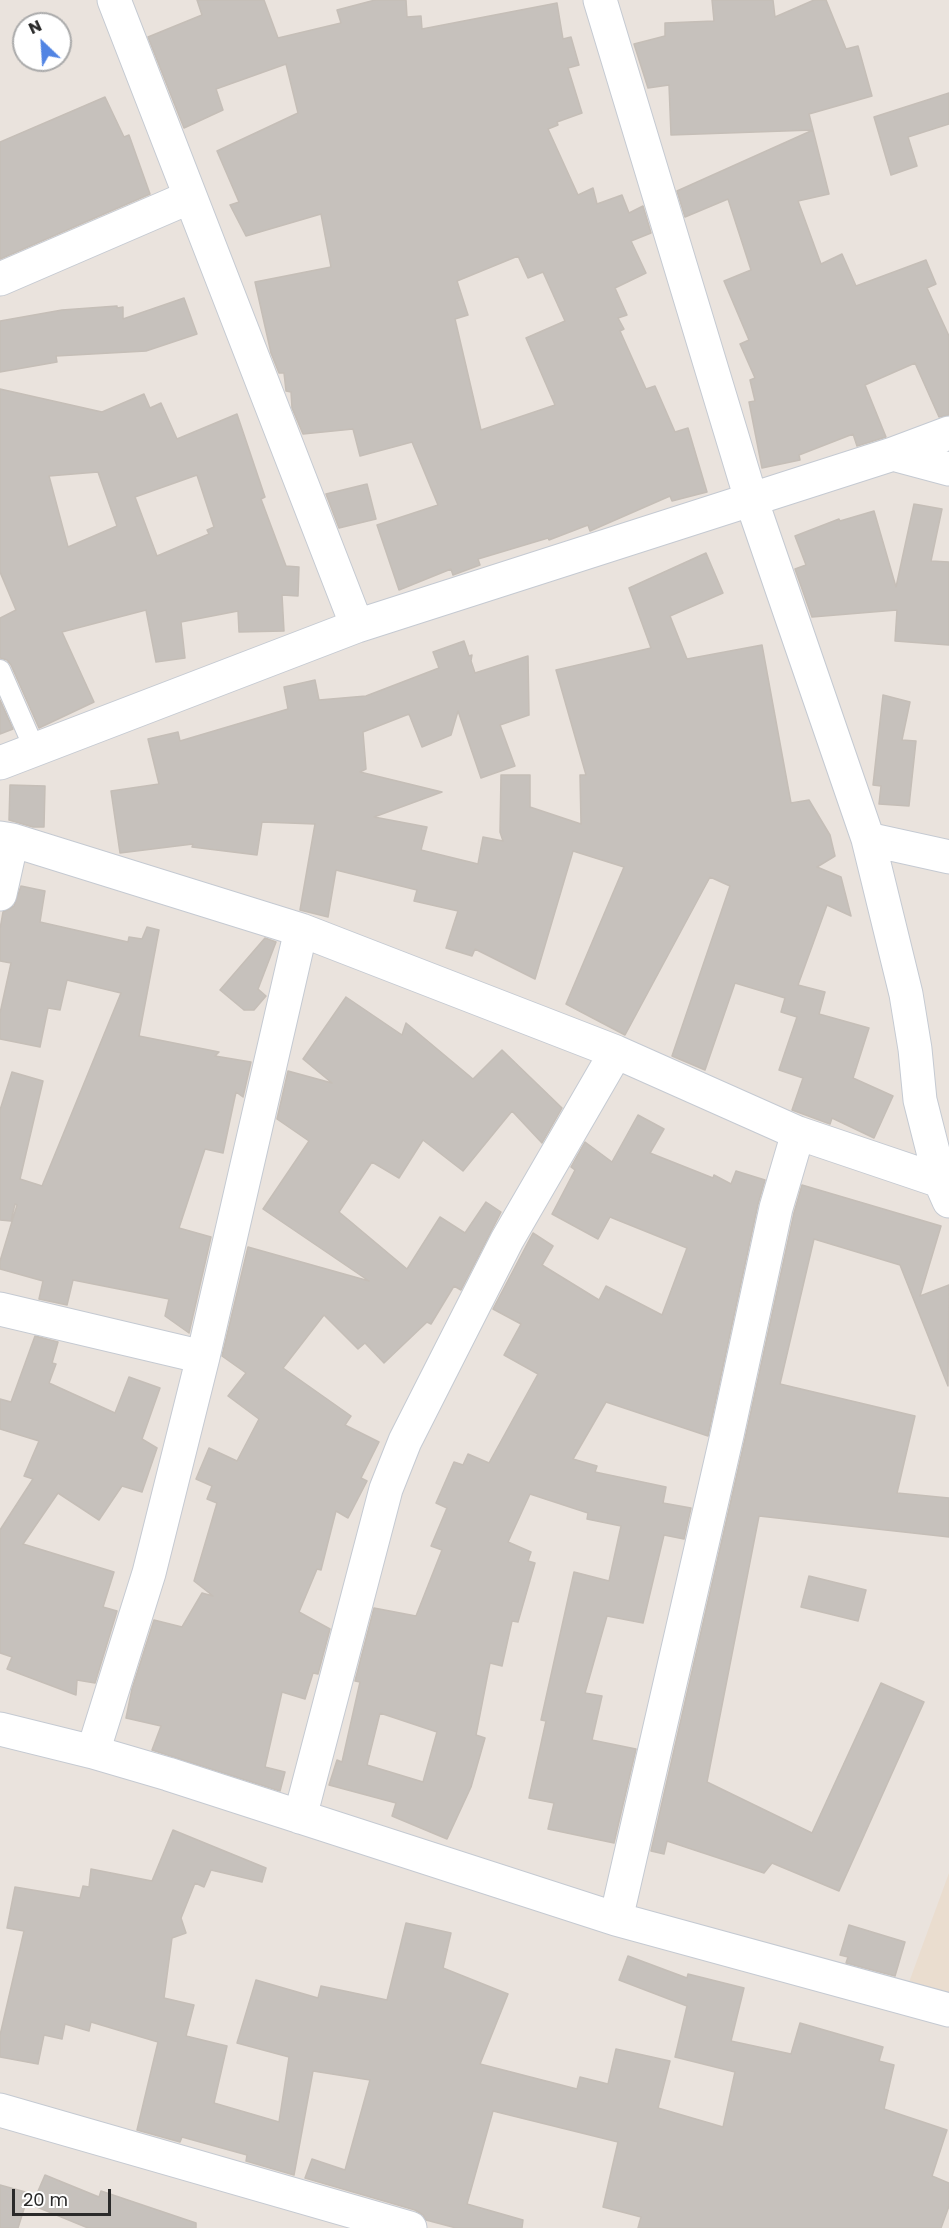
<!DOCTYPE html>
<style>
body{margin:0}
#map{position:relative;width:949px;height:2228px;overflow:hidden;background:#eae3dd;font-family:Poppins,sans-serif}
canvas{display:block}
.north{position:absolute;left:12px;top:12px;width:60px;height:60px;box-sizing:border-box;background:#fff;border:2px solid #aaa;border-radius:50%;rotate:335deg;font-size:16px;font-weight:700;line-height:24px;text-align:center;color:#2a2a2a}
.north::after{content:'';display:block;margin:auto;width:21px;height:27px;background:#5184e3;clip-path:polygon(50% 0,100% 100%,50% 72%,0 100%)}
.scale{position:absolute;left:12px;top:2189px;width:99px;height:27px;box-sizing:border-box;border:3px solid #2a2a2a;border-top:0;padding-left:8px;font-size:18px;line-height:21px;white-space:nowrap;color:#2a2a2a;-webkit-text-stroke:4px #fff;paint-order:stroke}
</style>
<div id="map">
<canvas width="949" height="2228"></canvas>
<div class="north">N</div>
<div class="scale">20 m</div>
</div>
<script>
const ctx = document.querySelector('canvas').getContext('2d');
ctx.lineJoin = 'round';
function paint(path, color) { ctx.fillStyle = color; ctx.fill(path, 'evenodd'); }
const poly = rows => new Path2D(rows.map(r => 'M' + r).join(''));
function trace(path, color, width, dash) { ctx.strokeStyle = color; ctx.lineWidth = width; ctx.lineCap = dash ? 'butt' : 'round'; ctx.setLineDash(dash || []); ctx.stroke(path); }
paint(poly([
 [949,1873,949,1997,908,1985]
]), '#eaddcf');
const building = poly([
 [197,0,264,0,278,38,341,23,337,10,375,0,406,0,407,17,421,16,422,29,557,3,563,39,571,37,579,65,568,68,582,113,557,122,558,125,548,129,578,195,593,188,597,204,622,195,629,213,643,206,651,233,631,241,646,273,615,288,627,315,618,318,624,329,620,331,646,389,655,386,675,432,688,428,707,492,672,501,670,496,590,531,588,525,549,540,548,538,478,559,480,565,453,575,451,569,399,590,377,525,438,505,412,442,360,456,353,429,303,434,292,408,291,392,286,391,284,373,279,373,271,353,255,282,331,267,321,214,246,236,230,205,239,202,217,151,298,113,286,64,216,89,223,110,184,128,148,37,202,15,197,0],
 [518,256,528,278,543,272,565,321,526,338,555,405,481,430,455,319,468,315,457,281,518,256],
 [712,0,773,0,775,17,814,0,826,0,846,49,858,46,872,96,809,114,813,130,671,135,669,85,648,88,634,44,665,36,665,23,714,21,712,0],
 [949,93,949,124,908,137,917,166,891,175,874,117,949,93],
 [105,97,124,137,129,135,150,194,0,259,0,142,105,97],
 [813,130,829,194,798,201,821,264,842,254,856,286,926,260,936,284,927,288,949,336,949,415,939,417,915,363,865,385,886,437,857,446,853,434,799,455,800,460,762,468,749,402,755,401,750,380,755,378,740,344,749,340,724,281,751,270,728,199,685,217,677,191,813,130],
 [184,298,197,334,146,351,56,356,57,362,0,372,0,321,62,310,117,306,117,308,123,307,123,319,184,298],
 [0,389,102,412,144,394,150,408,161,403,177,439,237,414,265,497,261,499,286,566,299,567,298,596,282,595,284,631,239,632,238,611,181,622,185,658,156,662,146,610,62,632,94,702,39,728,11,665,7,660,0,658,0,618,16,610,0,572,0,389],
 [98,472,117,526,68,547,49,476,98,472],
 [197,475,214,527,207,530,209,534,157,556,135,497,197,475],
 [367,484,376,519,339,528,326,494,367,484],
 [914,504,942,509,931,561,949,562,949,645,895,641,897,610,812,617,795,569,806,565,795,536,839,519,840,521,874,511,896,587,914,504],
 [706,553,723,593,670,616,687,659,762,645,791,803,809,800,830,835,835,856,817,867,841,877,851,916,827,905,798,985,825,992,819,1014,869,1028,853,1078,893,1096,874,1138,832,1118,830,1124,792,1110,803,1078,779,1070,797,1017,781,1012,785,998,735,983,705,1070,672,1056,730,886,710,877,625,1035,566,1004,624,867,573,851,535,979,475,949,472,956,446,948,458,911,414,901,417,890,336,870,328,917,300,910,315,824,262,822,257,855,192,847,193,844,120,853,111,791,159,784,148,739,178,732,180,741,288,709,284,687,315,680,319,700,366,696,439,668,433,652,464,641,469,656,472,655,471,661,475,673,528,656,529,715,500,725,515,766,481,778,458,711,451,735,422,747,409,714,363,732,366,769,360,772,442,792,374,817,427,827,421,850,478,864,483,837,503,841,500,832,501,775,530,775,530,807,581,824,580,775,586,775,556,670,651,648,629,588,706,553],
 [883,695,910,702,902,740,916,741,909,806,879,804,881,786,873,785,883,695],
 [0,700,13,729,0,734,0,700],
 [10,785,45,786,44,827,33,827,9,820,10,785],
 [21,886,45,891,40,922,128,942,129,937,142,939,147,927,159,930,139,1036,219,1052,215,1056,251,1062,243,1097,236,1092,223,1153,205,1149,179,1228,211,1237,189,1333,165,1316,169,1299,73,1280,67,1305,39,1299,43,1281,0,1269,0,1261,17,1205,15,1204,11,1221,0,1220,0,1110,12,1072,43,1081,20,1179,42,1186,121,993,67,980,60,1010,48,1008,40,1047,0,1039,0,1013,11,963,0,961,0,929,3,912,14,906,21,886],
 [265,938,276,942,258,989,266,996,254,1010,244,1010,220,990,265,938],
 [346,997,402,1035,406,1023,473,1079,502,1050,562,1108,542,1143,512,1111,463,1171,423,1140,399,1178,372,1162,339,1212,407,1269,440,1217,465,1233,486,1202,501,1212,461,1290,454,1286,431,1324,427,1322,384,1363,365,1343,358,1349,324,1315,283,1368,351,1416,345,1425,379,1442,361,1478,367,1481,348,1518,336,1511,321,1570,317,1569,299,1612,330,1629,318,1674,313,1673,305,1699,282,1692,265,1767,285,1772,280,1791,152,1750,161,1726,126,1718,132,1689,154,1620,182,1627,202,1593,213,1596,194,1581,217,1503,207,1499,212,1486,196,1479,209,1448,237,1461,259,1419,228,1396,246,1373,222,1356,248,1247,369,1281,263,1209,309,1141,277,1119,288,1071,332,1083,303,1059,346,997],
 [638,1115,664,1129,650,1153,713,1178,714,1175,731,1184,736,1171,765,1180,758,1204,708,1436,606,1402,573,1459,597,1466,595,1472,666,1487,663,1503,691,1508,684,1539,664,1535,643,1623,607,1616,585,1693,602,1696,592,1740,636,1749,614,1843,548,1829,554,1803,529,1798,546,1721,541,1720,574,1572,609,1581,621,1526,587,1519,588,1513,530,1494,508,1542,531,1552,528,1561,535,1563,518,1622,512,1621,502,1666,490,1663,476,1735,485,1738,471,1787,447,1839,392,1816,396,1803,329,1785,337,1760,342,1762,360,1682,355,1681,374,1608,416,1616,442,1550,431,1546,447,1508,436,1503,454,1462,463,1465,468,1454,489,1463,538,1374,504,1355,521,1324,493,1309,533,1233,553,1246,542,1265,599,1300,606,1286,662,1315,687,1248,610,1217,598,1239,552,1214,575,1170,571,1167,585,1142,612,1162,638,1115],
 [380,1713,437,1732,423,1782,367,1765,380,1713],
 [802,1185,941,1226,920,1296,949,1285,948,1386,900,1265,814,1239,780,1384,915,1416,897,1493,949,1498,949,1537,759,1516,707,1782,812,1833,881,1683,924,1702,839,1891,772,1863,764,1873,667,1841,664,1854,651,1851,745,1439,794,1213,802,1185],
 [35,1336,58,1342,52,1363,56,1364,49,1383,115,1413,129,1377,160,1388,142,1439,157,1448,142,1492,122,1486,99,1520,58,1493,23,1544,114,1572,103,1607,117,1611,95,1683,77,1680,76,1695,7,1669,12,1657,0,1653,0,1530,33,1479,24,1476,39,1441,0,1429,0,1399,11,1402,35,1336],
 [809,1576,866,1590,858,1621,801,1607,809,1576],
 [173,1830,266,1868,262,1882,211,1870,204,1887,195,1883,181,1918,186,1933,172,1938,164,1998,194,2005,186,2036,227,2046,214,2103,279,2122,289,2057,237,2043,256,1980,318,1998,321,1986,387,2000,406,1923,451,1933,443,1968,508,1994,480,2064,577,2089,580,2077,608,2084,616,2049,670,2061,658,2108,723,2127,735,2072,675,2057,687,2006,619,1980,628,1956,687,1978,688,1974,744,1988,731,2041,791,2054,800,2023,883,2047,879,2061,894,2065,884,2109,947,2130,932,2176,949,2183,949,2206,941,2228,638,2228,641,2217,603,2207,618,2142,493,2111,467,2204,523,2220,522,2228,456,2228,426,2220,423,2215,415,2210,305,2178,312,2159,345,2170,370,2080,313,2071,294,2175,246,2161,247,2155,182,2137,180,2142,137,2130,158,2042,91,2022,89,2031,65,2024,62,2039,44,2035,38,2064,0,2057,0,2035,24,1931,7,1928,15,1887,80,1898,83,1886,89,1887,91,1869,152,1881,173,1830],
 [849,1925,905,1942,895,1976,846,1963,848,1957,840,1955,849,1925],
 [45,2175,99,2197,101,2191,196,2223,196,2228,88,2228,32,2205,45,2175],
 [0,2185,29,2193,18,2228,0,2228,0,2185]
]);
paint(building, '#c6c1bc');
trace(building, '#c5beb7', 1.5);
const lane = poly([
 [0,670,35,750]
]);
const street = poly([
 [114,0,357,626],
 [600,0,751,499,868,839,906,994,915,1049,920,1100,941,1183,949,1201],
 [0,279,190,197],
 [893,454,949,469],
 [0,763,357,626,893,454,949,433],
 [0,838,12,840,301,930,616,1052,798,1133,949,1184],
 [868,839,949,857],
 [0,894,12,840],
 [0,1309,203,1357],
 [0,1729,93,1752,168,1774,616,1919,949,2010],
 [93,1752,149,1573,203,1357,301,930],
 [300,1817,386,1489,405,1441,507,1240,616,1052],
 [616,1919,727,1435,776,1208,798,1133],
 [0,2110,410,2228]
]);
trace(lane, '#c5cad2', 22);
trace(street, '#c5cad2', 35);
trace(lane, '#fff', 20);
trace(street, '#fff', 33);
</script>
